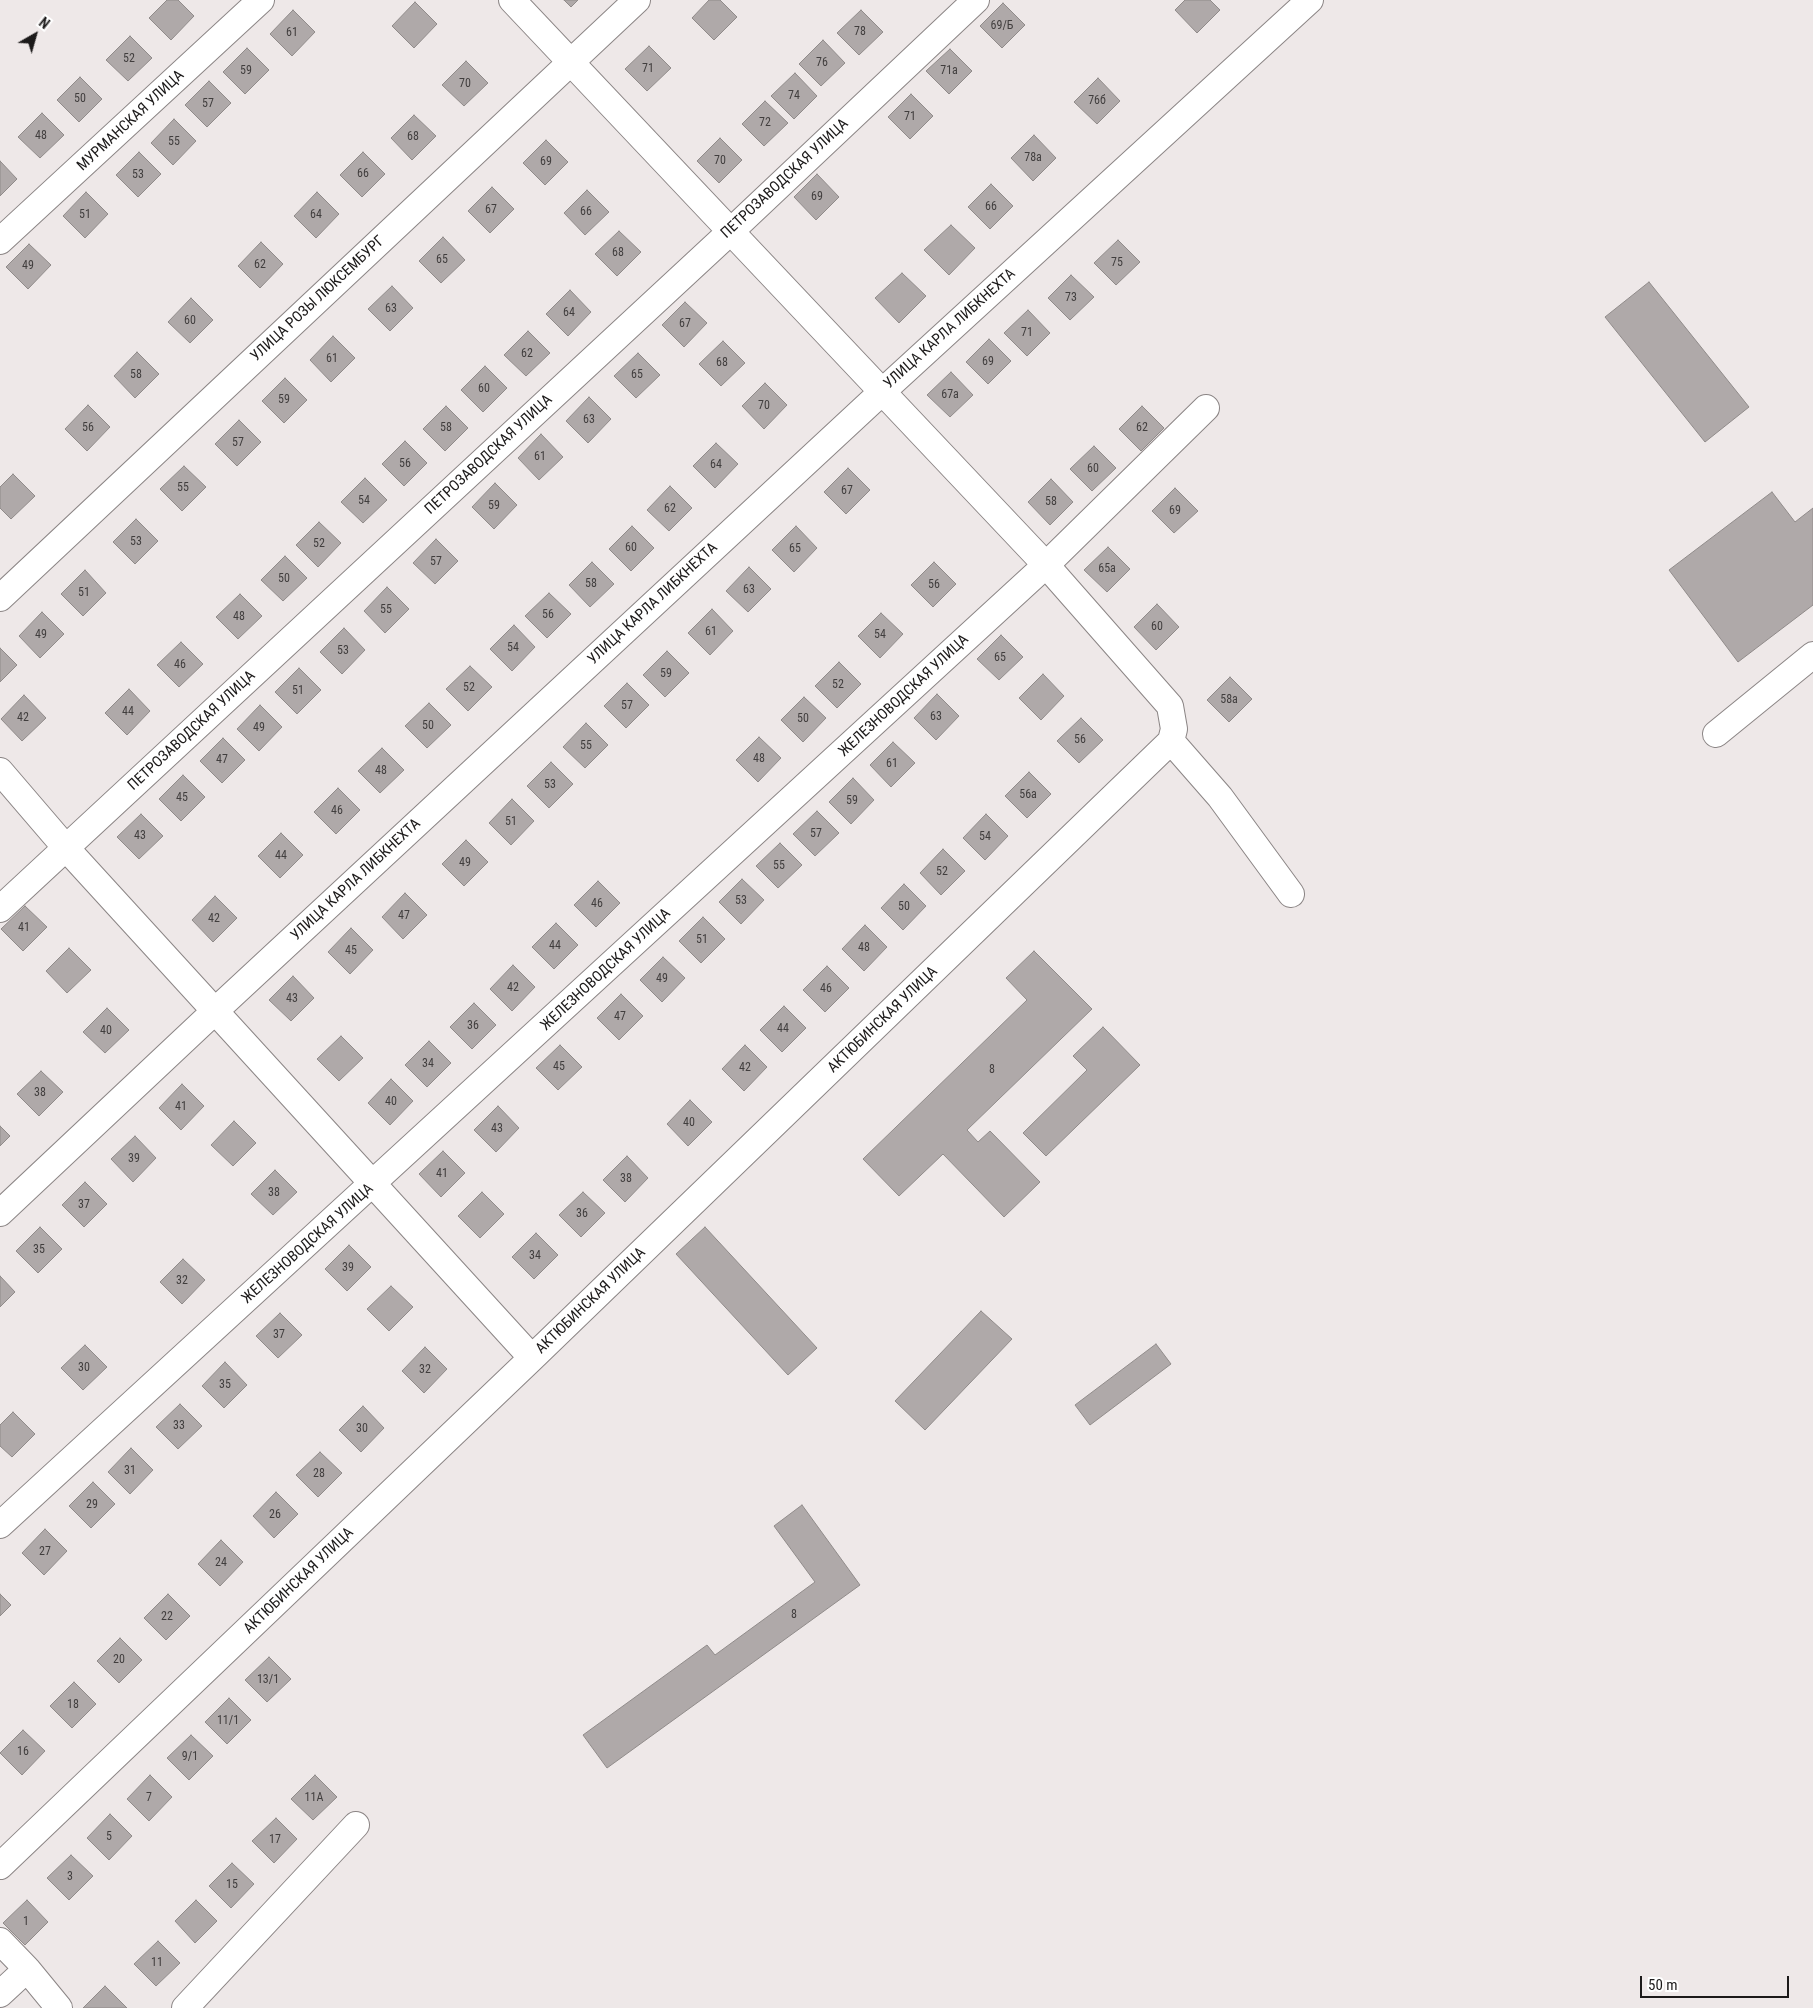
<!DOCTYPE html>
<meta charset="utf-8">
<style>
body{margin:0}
#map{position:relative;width:1813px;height:2008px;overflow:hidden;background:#eee8e8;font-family:"Roboto Condensed",sans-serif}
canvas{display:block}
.north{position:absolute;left:10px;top:10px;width:50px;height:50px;-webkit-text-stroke:4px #fff;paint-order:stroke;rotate:38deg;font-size:14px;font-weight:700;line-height:20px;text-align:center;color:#1c1a1a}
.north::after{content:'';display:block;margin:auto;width:18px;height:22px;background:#1c1a1a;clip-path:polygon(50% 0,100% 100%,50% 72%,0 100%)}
.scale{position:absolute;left:1640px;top:1976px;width:149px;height:22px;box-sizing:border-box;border:2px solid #1c1a1a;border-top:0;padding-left:6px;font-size:15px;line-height:18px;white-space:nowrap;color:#1c1a1a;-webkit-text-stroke:4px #fff;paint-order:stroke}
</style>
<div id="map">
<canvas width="1813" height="2008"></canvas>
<div class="north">N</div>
<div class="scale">50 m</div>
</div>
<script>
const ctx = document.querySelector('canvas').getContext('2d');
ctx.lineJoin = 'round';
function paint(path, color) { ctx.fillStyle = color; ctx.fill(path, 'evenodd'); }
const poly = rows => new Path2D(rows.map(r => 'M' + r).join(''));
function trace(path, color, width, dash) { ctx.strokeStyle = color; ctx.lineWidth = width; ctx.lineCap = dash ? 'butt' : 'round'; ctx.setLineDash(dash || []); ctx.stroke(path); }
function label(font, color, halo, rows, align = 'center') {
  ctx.font = font + ' "Roboto Condensed",sans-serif'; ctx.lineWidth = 4; ctx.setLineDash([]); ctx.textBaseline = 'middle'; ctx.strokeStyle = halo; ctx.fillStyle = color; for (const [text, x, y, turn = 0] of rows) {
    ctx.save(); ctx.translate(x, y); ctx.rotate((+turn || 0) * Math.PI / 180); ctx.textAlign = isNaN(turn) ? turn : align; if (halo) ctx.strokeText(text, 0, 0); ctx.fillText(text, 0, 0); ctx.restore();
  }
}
const building = poly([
 [167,0,178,0,194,16,171,40,149,18,167,0],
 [564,0,578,0,571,7,564,0],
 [709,0,720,0,737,17,714,40,692,18,709,0],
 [1185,0,1210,0,1220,10,1197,33,1175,10,1185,0],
 [415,2,437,24,414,48,392,26,415,2],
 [1003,3,1025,25,1002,48,980,26,1003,3],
 [293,10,315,32,292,56,270,34,293,10],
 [861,10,883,32,859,55,837,33,861,10],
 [130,36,152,58,128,81,106,60,130,36],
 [823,40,845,63,821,86,799,64,823,40],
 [649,46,671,68,647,91,625,69,649,46],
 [247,48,269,70,245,94,223,72,247,48],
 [950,49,972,71,949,94,926,71,950,49],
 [466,61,488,83,464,106,442,85,466,61],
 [795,73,817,96,794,119,771,96,795,73],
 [80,77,102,99,79,122,57,100,80,77],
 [1098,78,1120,101,1097,124,1074,102,1098,78],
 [209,81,231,103,207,127,185,105,209,81],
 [911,94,933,116,910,139,888,117,911,94],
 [765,101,788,123,764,146,742,124,765,101],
 [42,113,64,135,40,158,18,137,42,113],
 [414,115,436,136,412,160,391,138,414,115],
 [174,119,196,141,173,165,151,143,174,119],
 [1034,135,1056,158,1033,181,1011,158,1034,135],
 [720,138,742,160,719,183,697,161,720,138],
 [546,140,568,162,545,185,523,163,546,140],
 [139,152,161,174,138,197,116,175,139,152],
 [363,152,385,174,362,197,340,175,363,152],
 [0,161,17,179,0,196,0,161],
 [817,174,839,197,816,220,794,197,817,174],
 [991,184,1013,206,990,229,968,207,991,184],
 [492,187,514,209,490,233,468,211,492,187],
 [587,190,609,212,585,235,564,213,587,190],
 [86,192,108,214,85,238,63,216,86,192],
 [317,192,339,214,316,238,294,216,317,192],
 [951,225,975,248,949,275,924,250,951,225],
 [619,231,641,252,617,276,595,254,619,231],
 [443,237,465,260,441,283,419,261,443,237],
 [1118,240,1140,262,1116,285,1094,263,1118,240],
 [261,242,283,264,260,288,238,266,261,242],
 [29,244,51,265,28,289,6,267,29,244],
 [902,273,926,296,899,323,875,298,902,273],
 [1071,275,1094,297,1070,320,1048,298,1071,275],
 [1649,282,1749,407,1705,442,1605,317,1649,282],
 [392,286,413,308,390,331,368,309,392,286],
 [570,290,591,312,568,336,546,314,570,290],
 [191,298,213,320,190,343,168,322,191,298],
 [685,302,707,323,684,347,662,325,685,302],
 [1028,310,1050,333,1027,356,1004,333,1028,310],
 [528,331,550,353,526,376,504,355,528,331],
 [333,336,355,358,331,382,310,360,333,336],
 [989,339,1011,361,988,384,966,362,989,339],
 [723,341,745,363,721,386,699,364,723,341],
 [137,352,159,374,135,398,114,376,137,352],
 [638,353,660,375,636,398,614,376,638,353],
 [485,366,507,388,483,412,461,390,485,366],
 [951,372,973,395,950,417,927,395,951,372],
 [285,378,307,400,284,423,262,401,285,378],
 [765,383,787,405,764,429,742,406,765,383],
 [589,397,611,419,588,443,566,421,589,397],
 [88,405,110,427,87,451,65,429,88,405],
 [446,406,468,428,445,451,423,429,446,406],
 [1142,406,1164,428,1141,451,1119,429,1142,406],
 [239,420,261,442,237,466,215,444,239,420],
 [541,434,563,457,539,480,518,458,541,434],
 [405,441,427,463,404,486,382,464,405,441],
 [716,443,738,464,715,488,693,466,716,443],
 [1094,446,1116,468,1092,491,1070,469,1094,446],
 [184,466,206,487,182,511,160,489,184,466],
 [848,468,870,490,846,514,824,492,848,468],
 [13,474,35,496,11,519,0,508,0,487,13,474],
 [365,478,387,500,363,523,341,502,365,478],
 [1051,479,1073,502,1050,525,1028,502,1051,479],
 [495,483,517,505,494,529,472,507,495,483],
 [670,486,692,508,669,531,647,510,670,486],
 [1175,488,1198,511,1174,533,1152,511,1175,488],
 [1772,492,1795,522,1813,508,1813,605,1738,662,1669,570,1772,492],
 [136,519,158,541,135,564,113,542,136,519],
 [319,522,341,543,318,567,296,545,319,522],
 [632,526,654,548,631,571,609,549,632,526],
 [796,526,817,548,794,572,772,550,796,526],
 [436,539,458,561,435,584,413,563,436,539],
 [1108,547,1130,569,1107,592,1084,570,1108,547],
 [285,556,307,578,283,601,261,580,285,556],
 [592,562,614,584,590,607,569,585,592,562],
 [934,562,956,584,933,607,911,585,934,562],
 [749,567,771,589,748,612,726,591,749,567],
 [85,570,106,593,83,616,61,594,85,570],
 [387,587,409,609,385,633,364,611,387,587],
 [549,593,571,614,547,638,525,616,549,593],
 [240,594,262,616,238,639,216,617,240,594],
 [1157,604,1179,627,1156,650,1134,627,1157,604],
 [712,609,733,631,710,655,688,633,712,609],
 [42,612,64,634,40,658,19,636,42,612],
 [881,613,903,634,880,658,858,636,881,613],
 [514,625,535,647,512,671,490,649,514,625],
 [344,628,365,650,342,674,320,652,344,628],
 [1001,635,1023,657,999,680,977,659,1001,635],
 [181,642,203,664,179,687,157,665,181,642],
 [0,648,17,665,0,682,0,648],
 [667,651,689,673,665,697,643,675,667,651],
 [839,662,861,684,837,708,815,686,839,662],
 [470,666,492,687,468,711,446,689,470,666],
 [299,668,321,690,297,714,275,692,299,668],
 [1043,674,1064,696,1041,720,1019,698,1043,674],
 [1230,677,1252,699,1229,722,1207,700,1230,677],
 [627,683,649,705,626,728,604,706,627,683],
 [129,689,150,711,127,735,105,713,129,689],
 [937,694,959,716,936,740,914,718,937,694],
 [24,695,46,718,22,741,1,719,24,695],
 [804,697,826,718,803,742,781,720,804,697],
 [429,703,451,725,427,748,405,726,429,703],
 [260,705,282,727,259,751,237,729,260,705],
 [1081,718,1103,740,1079,763,1057,741,1081,718],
 [586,723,608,745,585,768,563,747,586,723],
 [759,737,781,758,758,782,736,760,759,737],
 [223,738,245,760,222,783,200,761,223,738],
 [893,742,915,763,891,787,870,765,893,742],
 [382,748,404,770,380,793,358,771,382,748],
 [551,762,573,784,549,808,527,786,551,762],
 [1029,772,1051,794,1027,818,1005,796,1029,772],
 [183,775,205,797,181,821,159,799,183,775],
 [853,778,874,800,851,824,829,802,853,778],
 [338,788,360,810,336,834,314,812,338,788],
 [512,799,534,821,511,845,489,823,512,799],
 [817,811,839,833,815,856,793,834,817,811],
 [141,814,163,836,139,859,117,837,141,814],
 [986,814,1008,836,985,860,963,838,986,814],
 [281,833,303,855,280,878,258,856,281,833],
 [466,840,488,862,464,886,442,864,466,840],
 [780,843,802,865,778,888,756,866,780,843],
 [943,849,965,871,941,895,920,873,943,849],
 [742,879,764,900,741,924,719,902,742,879],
 [598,881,620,903,596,927,574,905,598,881],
 [904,884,926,906,903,930,881,908,904,884],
 [405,893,427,915,403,939,382,917,405,893],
 [215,896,237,918,213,942,192,920,215,896],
 [25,906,47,927,23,951,1,929,25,906],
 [703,917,725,939,701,963,679,941,703,917],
 [556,923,578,945,554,969,532,947,556,923],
 [865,925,887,947,864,971,842,949,865,925],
 [351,928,373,950,350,974,328,952,351,928],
 [69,948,91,970,67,993,46,971,69,948],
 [1034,951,1092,1009,967,1130,978,1142,990,1131,1040,1182,1004,1217,943,1154,899,1196,863,1159,1027,1000,1006,978,1034,951],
 [663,957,685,978,662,1002,640,980,663,957],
 [513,965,535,987,512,1011,490,989,513,965],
 [827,966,849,988,825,1012,803,990,827,966],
 [293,976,314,998,291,1021,269,1000,293,976],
 [621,994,643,1016,619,1040,597,1018,621,994],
 [474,1003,496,1025,472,1049,450,1027,474,1003],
 [784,1006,806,1028,782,1052,760,1030,784,1006],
 [107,1008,129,1030,105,1053,83,1032,107,1008],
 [1103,1027,1140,1065,1046,1156,1023,1133,1087,1070,1073,1056,1103,1027],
 [341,1036,363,1058,339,1081,317,1059,341,1036],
 [429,1041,451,1063,427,1087,405,1065,429,1041],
 [560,1045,582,1067,558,1090,536,1068,560,1045],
 [745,1045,767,1067,744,1091,722,1069,745,1045],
 [41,1071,63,1092,39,1116,17,1094,41,1071],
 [391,1079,413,1101,390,1125,368,1103,391,1079],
 [182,1084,204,1106,181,1130,159,1108,182,1084],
 [690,1100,712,1122,688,1146,667,1124,690,1100],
 [498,1106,519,1128,496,1152,474,1130,498,1106],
 [234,1121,256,1143,233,1166,211,1145,234,1121],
 [0,1126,10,1136,0,1146,0,1126],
 [135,1136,156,1158,133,1182,111,1159,135,1136],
 [443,1151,465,1173,441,1197,419,1174,443,1151],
 [627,1156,648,1178,625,1202,603,1180,627,1156],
 [275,1170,297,1192,273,1215,251,1194,275,1170],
 [85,1182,107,1204,84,1227,62,1205,85,1182],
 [482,1192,504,1214,480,1238,458,1216,482,1192],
 [583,1192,605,1213,581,1237,559,1215,583,1192],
 [40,1227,62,1249,38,1273,16,1251,40,1227],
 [705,1227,817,1348,788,1375,676,1254,705,1227],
 [536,1233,558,1255,534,1279,512,1257,536,1233],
 [349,1245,371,1267,347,1291,325,1269,349,1245],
 [183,1259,205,1280,182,1304,160,1282,183,1259],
 [0,1276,15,1292,0,1307,0,1276],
 [391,1286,413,1307,389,1331,367,1309,391,1286],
 [981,1311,1012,1339,925,1430,895,1401,981,1311],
 [280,1313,302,1335,278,1358,256,1336,280,1313],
 [1156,1344,1171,1364,1090,1425,1075,1405,1156,1344],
 [85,1345,107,1367,83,1390,61,1368,85,1345],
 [425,1347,447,1369,424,1393,402,1371,425,1347],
 [225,1362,247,1385,224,1408,202,1386,225,1362],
 [180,1404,202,1426,178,1449,156,1427,180,1404],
 [363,1406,384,1428,361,1452,339,1430,363,1406],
 [13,1412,35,1434,12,1457,0,1446,0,1425,13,1412],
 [131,1448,153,1470,130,1494,108,1472,131,1448],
 [320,1452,342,1473,318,1497,296,1475,320,1452],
 [93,1482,115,1504,91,1528,69,1506,93,1482],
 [276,1492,298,1514,274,1538,253,1516,276,1492],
 [802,1505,860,1585,607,1768,583,1735,707,1645,715,1655,815,1582,774,1526,802,1505],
 [45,1529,67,1551,44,1575,22,1553,45,1529],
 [221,1540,243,1562,220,1586,198,1564,221,1540],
 [0,1594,11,1605,0,1616,0,1594],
 [168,1594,190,1616,166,1640,144,1618,168,1594],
 [120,1638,142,1660,119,1683,97,1661,120,1638],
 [269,1657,291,1679,267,1702,245,1680,269,1657],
 [74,1682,96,1704,72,1728,50,1706,74,1682],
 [229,1698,251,1720,227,1744,205,1722,229,1698],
 [23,1730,45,1751,22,1775,0,1753,23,1730],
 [191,1735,213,1756,189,1780,167,1758,191,1735],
 [150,1775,172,1797,149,1821,127,1799,150,1775],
 [315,1775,337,1797,313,1820,291,1799,315,1775],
 [110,1814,132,1836,109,1860,87,1838,110,1814],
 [276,1818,297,1839,274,1863,252,1841,276,1818],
 [71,1855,93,1876,69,1900,47,1878,71,1855],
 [232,1863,254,1884,231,1908,209,1886,232,1863],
 [27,1900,48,1922,25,1945,3,1923,27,1900],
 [196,1900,217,1921,195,1943,175,1921,196,1900],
 [158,1941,180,1963,156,1986,134,1964,158,1941],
 [105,1986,127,2008,83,2008,105,1986]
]);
paint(building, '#afa9a9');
trace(building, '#908b8a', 1);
const minor = poly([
 [0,241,261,0],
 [0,598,637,0],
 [1716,734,1813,655],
 [1171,741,1220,797,1291,894],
 [0,771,66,848,532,1358],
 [0,909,730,232,976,0],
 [0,1213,215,1011,883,391,1310,0],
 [0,1525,1046,565,1206,408],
 [0,1866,532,1358,1171,741,1174,729,1170,706,1046,565,512,0],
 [0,1941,27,1969,59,2008],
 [0,1994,27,1969],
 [185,2008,356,1825]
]);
trace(minor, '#8b8585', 28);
trace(minor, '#fff', 26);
label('12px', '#413e3e', null, [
 ["69/Б",1002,26],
 ["78",860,32],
 ["61",292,33],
 ["52",129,59],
 ["76",822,63],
 ["71",648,69],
 ["59",246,71],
 ["71а",949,71],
 ["70",465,84],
 ["74",794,96],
 ["50",80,99],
 ["76б",1097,101],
 ["57",208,104],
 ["71",910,117],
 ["72",765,123],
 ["48",41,136],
 ["68",413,137],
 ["55",174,142],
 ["78а",1033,158],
 ["70",720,161],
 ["69",546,162],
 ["66",363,174],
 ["53",138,175],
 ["69",817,197],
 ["66",991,207],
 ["67",491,210],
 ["66",586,212],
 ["51",85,215],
 ["64",316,215],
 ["68",618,253],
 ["65",442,260],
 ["75",1117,263],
 ["62",260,265],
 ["49",28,266],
 ["73",1071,298],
 ["63",391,309],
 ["64",569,313],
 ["60",190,321],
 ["67",685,324],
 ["71",1027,333],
 ["62",527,354],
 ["61",332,359],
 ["69",988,362],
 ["68",722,363],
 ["58",136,375],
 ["65",637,375],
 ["60",484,389],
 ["67а",950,395],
 ["59",284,400],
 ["70",764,406],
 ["63",589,420],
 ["56",88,428],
 ["58",446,428],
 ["62",1142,428],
 ["57",238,443],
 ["61",540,457],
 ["56",405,464],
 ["64",716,465],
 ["60",1093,469],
 ["55",183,488],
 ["67",847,491],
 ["54",364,501],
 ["58",1051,502],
 ["59",494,506],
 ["62",670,509],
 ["69",1175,511],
 ["53",136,542],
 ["52",319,544],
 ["60",631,548],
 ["65",795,549],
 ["57",436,562],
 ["65а",1107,569],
 ["50",284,579],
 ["58",591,584],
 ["56",934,585],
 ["63",749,590],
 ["51",84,593],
 ["55",386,610],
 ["56",548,615],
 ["48",239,617],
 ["60",1157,627],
 ["61",711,632],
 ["49",41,635],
 ["54",880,635],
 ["54",513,648],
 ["53",343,651],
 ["65",1000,658],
 ["46",180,665],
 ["59",666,674],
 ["52",838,685],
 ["52",469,688],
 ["51",298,691],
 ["58а",1229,700],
 ["57",627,706],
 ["44",128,712],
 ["63",936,717],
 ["42",23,718],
 ["50",803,719],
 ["50",428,726],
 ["49",259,728],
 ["56",1080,740],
 ["55",586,746],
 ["48",759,759],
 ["47",222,760],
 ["61",892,764],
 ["48",381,771],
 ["53",550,785],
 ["56а",1028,795],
 ["45",182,798],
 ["59",852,801],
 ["46",337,811],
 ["51",511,822],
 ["57",816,834],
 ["43",140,836],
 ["54",985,837],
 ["44",281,856],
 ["49",465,863],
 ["55",779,866],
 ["52",942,872],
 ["53",741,901],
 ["46",597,904],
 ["50",904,907],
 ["47",404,916],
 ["42",214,919],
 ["41",24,928],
 ["51",702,940],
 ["44",555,946],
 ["48",864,948],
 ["45",351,951],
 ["49",662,979],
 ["42",513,988],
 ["46",826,989],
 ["43",292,999],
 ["47",620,1017],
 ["36",473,1026],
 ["44",783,1029],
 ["40",106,1031],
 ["34",428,1064],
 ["45",559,1067],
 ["42",745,1068],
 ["8",992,1070],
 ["38",40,1093],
 ["40",391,1102],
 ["41",181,1107],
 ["40",689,1123],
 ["43",497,1129],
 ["39",134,1159],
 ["41",442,1174],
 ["38",626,1179],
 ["38",274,1193],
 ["37",84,1205],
 ["36",582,1214],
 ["35",39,1250],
 ["34",535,1256],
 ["39",348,1268],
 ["32",182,1281],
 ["37",279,1335],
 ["30",84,1368],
 ["32",425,1370],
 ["35",225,1385],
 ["33",179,1426],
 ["30",362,1429],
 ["31",130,1471],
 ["28",319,1474],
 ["29",92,1505],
 ["26",275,1515],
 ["27",45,1552],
 ["24",221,1563],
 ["8",794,1615],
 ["22",167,1617],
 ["20",119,1660],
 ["13/1",268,1680],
 ["18",73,1705],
 ["11/1",228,1721],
 ["16",23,1752],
 ["9/1",190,1757],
 ["7",149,1798],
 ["11А",314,1798],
 ["5",109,1837],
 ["17",275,1840],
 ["3",70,1877],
 ["15",232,1885],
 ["1",26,1922],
 ["11",157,1963]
]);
label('15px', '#1c1a1a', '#fff', [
 ["МУРМАНСКАЯ УЛИЦА",131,121,-43],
 ["ПЕТРОЗАВОДСКАЯ УЛИЦА",785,179,-43],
 ["УЛИЦА РОЗЫ ЛЮКСЕМБУРГ",318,299,-43],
 ["УЛИЦА КАРЛА ЛИБКНЕХТА",950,329,-42],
 ["ПЕТРОЗАВОДСКАЯ УЛИЦА",489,455,-43],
 ["УЛИЦА КАРЛА ЛИБКНЕХТА",653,604,-43],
 ["ЖЕЛЕЗНОВОДСКАЯ УЛИЦА",904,696,-43],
 ["ПЕТРОЗАВОДСКАЯ УЛИЦА",192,731,-43],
 ["УЛИЦА КАРЛА ЛИБКНЕХТА",356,880,-43],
 ["ЖЕЛЕЗНОВОДСКАЯ УЛИЦА",606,970,-43],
 ["АКТЮБИНСКАЯ УЛИЦА",883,1020,-44],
 ["ЖЕЛЕЗНОВОДСКАЯ УЛИЦА",308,1244,-42],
 ["АКТЮБИНСКАЯ УЛИЦА",591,1301,-44],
 ["АКТЮБИНСКАЯ УЛИЦА",299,1581,-44]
]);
</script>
